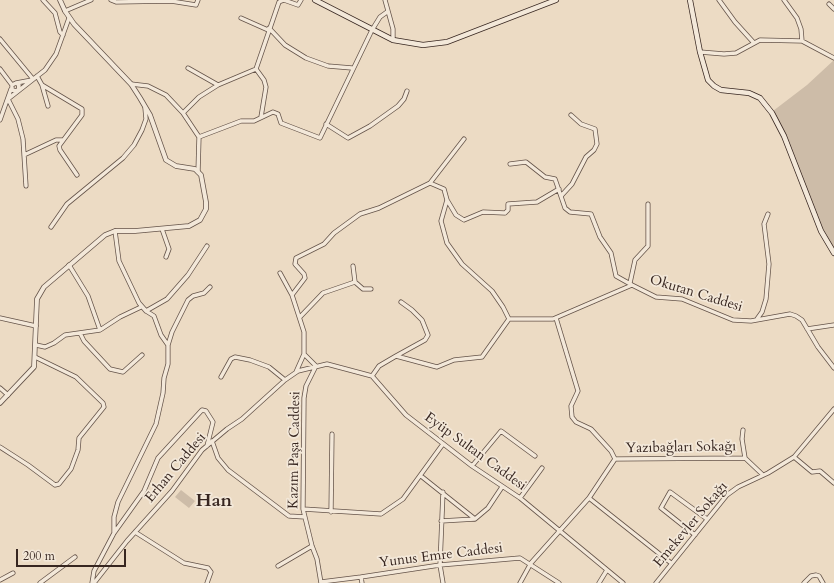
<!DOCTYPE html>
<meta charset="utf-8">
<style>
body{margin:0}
#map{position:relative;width:834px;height:583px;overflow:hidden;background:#ecdbc4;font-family:Cardo,serif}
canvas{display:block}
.scale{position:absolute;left:16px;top:549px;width:110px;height:18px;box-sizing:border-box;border:2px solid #372620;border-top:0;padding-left:5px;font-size:12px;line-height:14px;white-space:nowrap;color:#372620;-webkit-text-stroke:3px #f3e8d9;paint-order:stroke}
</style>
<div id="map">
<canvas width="834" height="583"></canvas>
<div class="scale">200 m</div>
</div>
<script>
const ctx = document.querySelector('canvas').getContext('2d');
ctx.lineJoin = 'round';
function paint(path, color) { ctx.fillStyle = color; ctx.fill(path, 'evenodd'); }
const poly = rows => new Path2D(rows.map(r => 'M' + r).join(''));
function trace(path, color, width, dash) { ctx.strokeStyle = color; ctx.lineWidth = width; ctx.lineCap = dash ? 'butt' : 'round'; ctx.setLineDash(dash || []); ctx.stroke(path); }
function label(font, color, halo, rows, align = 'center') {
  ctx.font = font + ' Cardo,serif'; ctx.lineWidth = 3.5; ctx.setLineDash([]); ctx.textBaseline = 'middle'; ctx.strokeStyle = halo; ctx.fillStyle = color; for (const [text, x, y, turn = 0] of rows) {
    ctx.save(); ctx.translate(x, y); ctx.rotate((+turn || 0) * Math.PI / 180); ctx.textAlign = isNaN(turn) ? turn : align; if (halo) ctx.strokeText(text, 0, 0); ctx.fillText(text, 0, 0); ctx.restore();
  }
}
paint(poly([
 [834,60,834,253,830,247,773,111,807,85],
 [181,490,195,501,189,508,175,497]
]), '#cdbca8');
const minor = poly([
 [43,0,55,13,60,32,63,35],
 [111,0,116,2,171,1,196,5,198,0],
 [385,0,393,29,393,40],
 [719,0,735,22,754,43],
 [784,0,797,18,801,29,802,41],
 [829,4,834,9],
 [65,11,91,0],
 [241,18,268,30],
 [269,28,285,45,306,58,328,66,352,68],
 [0,39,33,79],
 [700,52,724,54,736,53,760,40,802,41,834,58],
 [188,68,218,85],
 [0,69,12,85,12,90,18,91,19,85,16,83,12,85],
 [256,69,264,80,266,87,261,117],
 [37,76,42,85,82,109,82,115,59,146,60,150,77,175],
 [16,83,32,80],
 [131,84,148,86,166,95,183,113,199,137,198,172],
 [42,85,48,106],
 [8,99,45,70,56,54,69,18],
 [8,99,18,119,23,139,26,186],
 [183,113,199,97,218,85,256,69,279,2,284,0,298,5,301,0],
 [0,120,11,89],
 [326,124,348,138,370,126,398,106,404,99,407,91],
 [199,137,241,121,254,121,273,112,278,114,281,123,320,138,372,30,380,17,387,12],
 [24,155,56,140,63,140],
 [510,164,526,162,545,177,555,179,565,208,570,212,591,214,600,237,611,253,616,276,632,285],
 [430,183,464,139],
 [561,196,572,184,586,157,594,150,597,144,595,129,581,124,571,115],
 [447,200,441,221,447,243,462,264,492,291,503,307,509,319],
 [51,227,67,204,123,158,134,145,142,130,146,119,145,108],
 [162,229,169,249,166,257],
 [115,231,119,261,139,303,146,311,167,299,188,275,207,246],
 [69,265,88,296,100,330],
 [353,266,355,282],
 [280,273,292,295,304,332,304,354,296,372],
 [630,283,635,260,648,246,648,204],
 [292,295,305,278,304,274,295,264,296,258,324,244,334,233,360,214,379,208,430,183,444,189,447,200,456,215,464,220,483,212,505,213,508,210,508,204,537,202,559,189],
 [146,311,154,316,161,335,168,345],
 [300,317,323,293,355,282,363,289,371,289],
 [0,318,36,326],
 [757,319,762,312,766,299,769,264,764,224,768,214],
 [807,329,834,325],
 [80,333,84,341,110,369,123,372,142,355],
 [36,345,45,347,54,343,65,335,100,330,120,317,141,307],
 [304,354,316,366,306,386,304,398,303,509,312,546,317,559,321,583],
 [396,356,425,340,428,335,422,320,412,310,401,302],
 [372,376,379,366,396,356,437,367,454,360,482,357,509,319,553,319,632,285,656,297,682,299,733,320,751,321,790,314,796,316,802,320,818,347,834,368],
 [221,377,231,359,235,357,250,360,269,367,285,380],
 [0,388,8,395],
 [743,430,742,439,745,458],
 [212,441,218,458,228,470,289,516,305,517],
 [0,447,28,465,55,485,59,484,71,469,78,450,79,438,104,407,103,403,76,377,35,357],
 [794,457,812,472,820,471,834,483],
 [615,459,745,458,763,475],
 [472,466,501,431,535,456],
 [421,476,475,519],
 [520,498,542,468],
 [589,498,671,563],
 [303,509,381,514,403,499,443,444],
 [331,512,332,434],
 [441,521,475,519,488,508,502,487],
 [135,532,184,563,208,568,211,572,207,583],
 [114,533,114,517,118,502,156,424,163,393,164,378,168,364,168,345,172,332,188,300,193,296,204,293,210,287],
 [695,535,661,508,670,492,707,519],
 [278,566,312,546],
 [0,580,13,573],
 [321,582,361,577],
 [40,583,75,557],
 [92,583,94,571,114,533,144,491,158,458,202,410,206,411,213,422,207,446],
 [94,583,127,541,172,491,202,450,227,429,242,419,285,380,298,371,327,364,372,376,406,415,472,466,520,498,623,583],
 [362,583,361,577,440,565,520,558,559,583],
 [443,583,440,565,443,492],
 [520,583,531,563,589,498,615,459,611,451,591,429,576,422,572,417,571,406,578,391,556,318],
 [599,583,607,570],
 [656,583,727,495,738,487,768,473,794,457,834,409],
 [804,583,811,576,816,575,819,576,823,583]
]);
const tertiary = poly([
 [0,403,34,367,37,299,44,287,105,235,115,231,135,231,189,226,200,220,206,209,206,202,201,175,195,169,176,166,166,160,150,115,140,98,131,84,74,24,65,11,60,0]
]);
const secondary = poly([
 [315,0,393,40,423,45,447,42,556,0],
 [690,0,700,52,708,80,714,86,721,90,749,93,760,98,772,113,784,136,821,231,834,253]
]);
trace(minor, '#645349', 5);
trace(tertiary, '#645349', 5.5);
trace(secondary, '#372620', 6);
trace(minor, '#f3e8d9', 3.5);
trace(tertiary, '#f3e8d9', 4);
trace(secondary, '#f3e8d9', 4.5);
label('14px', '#372620', '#f3e8d9', [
 ["Okutan Caddesi",696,294,17],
 ["Yazıbağları Sokağı",681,448,-1],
 ["Kazım Paşa Caddesi",295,450,-89],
 ["Eyüp Sultan Caddesi",475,452,36],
 ["Erhan Caddesi",176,468,-50],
 ["Emekevler Sokağı",691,525,-50],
 ["Yunus Emre Caddesi",441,556,-7]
]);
label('bold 18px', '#372620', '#f3e8d9', [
 ["Han",214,502]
]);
</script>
